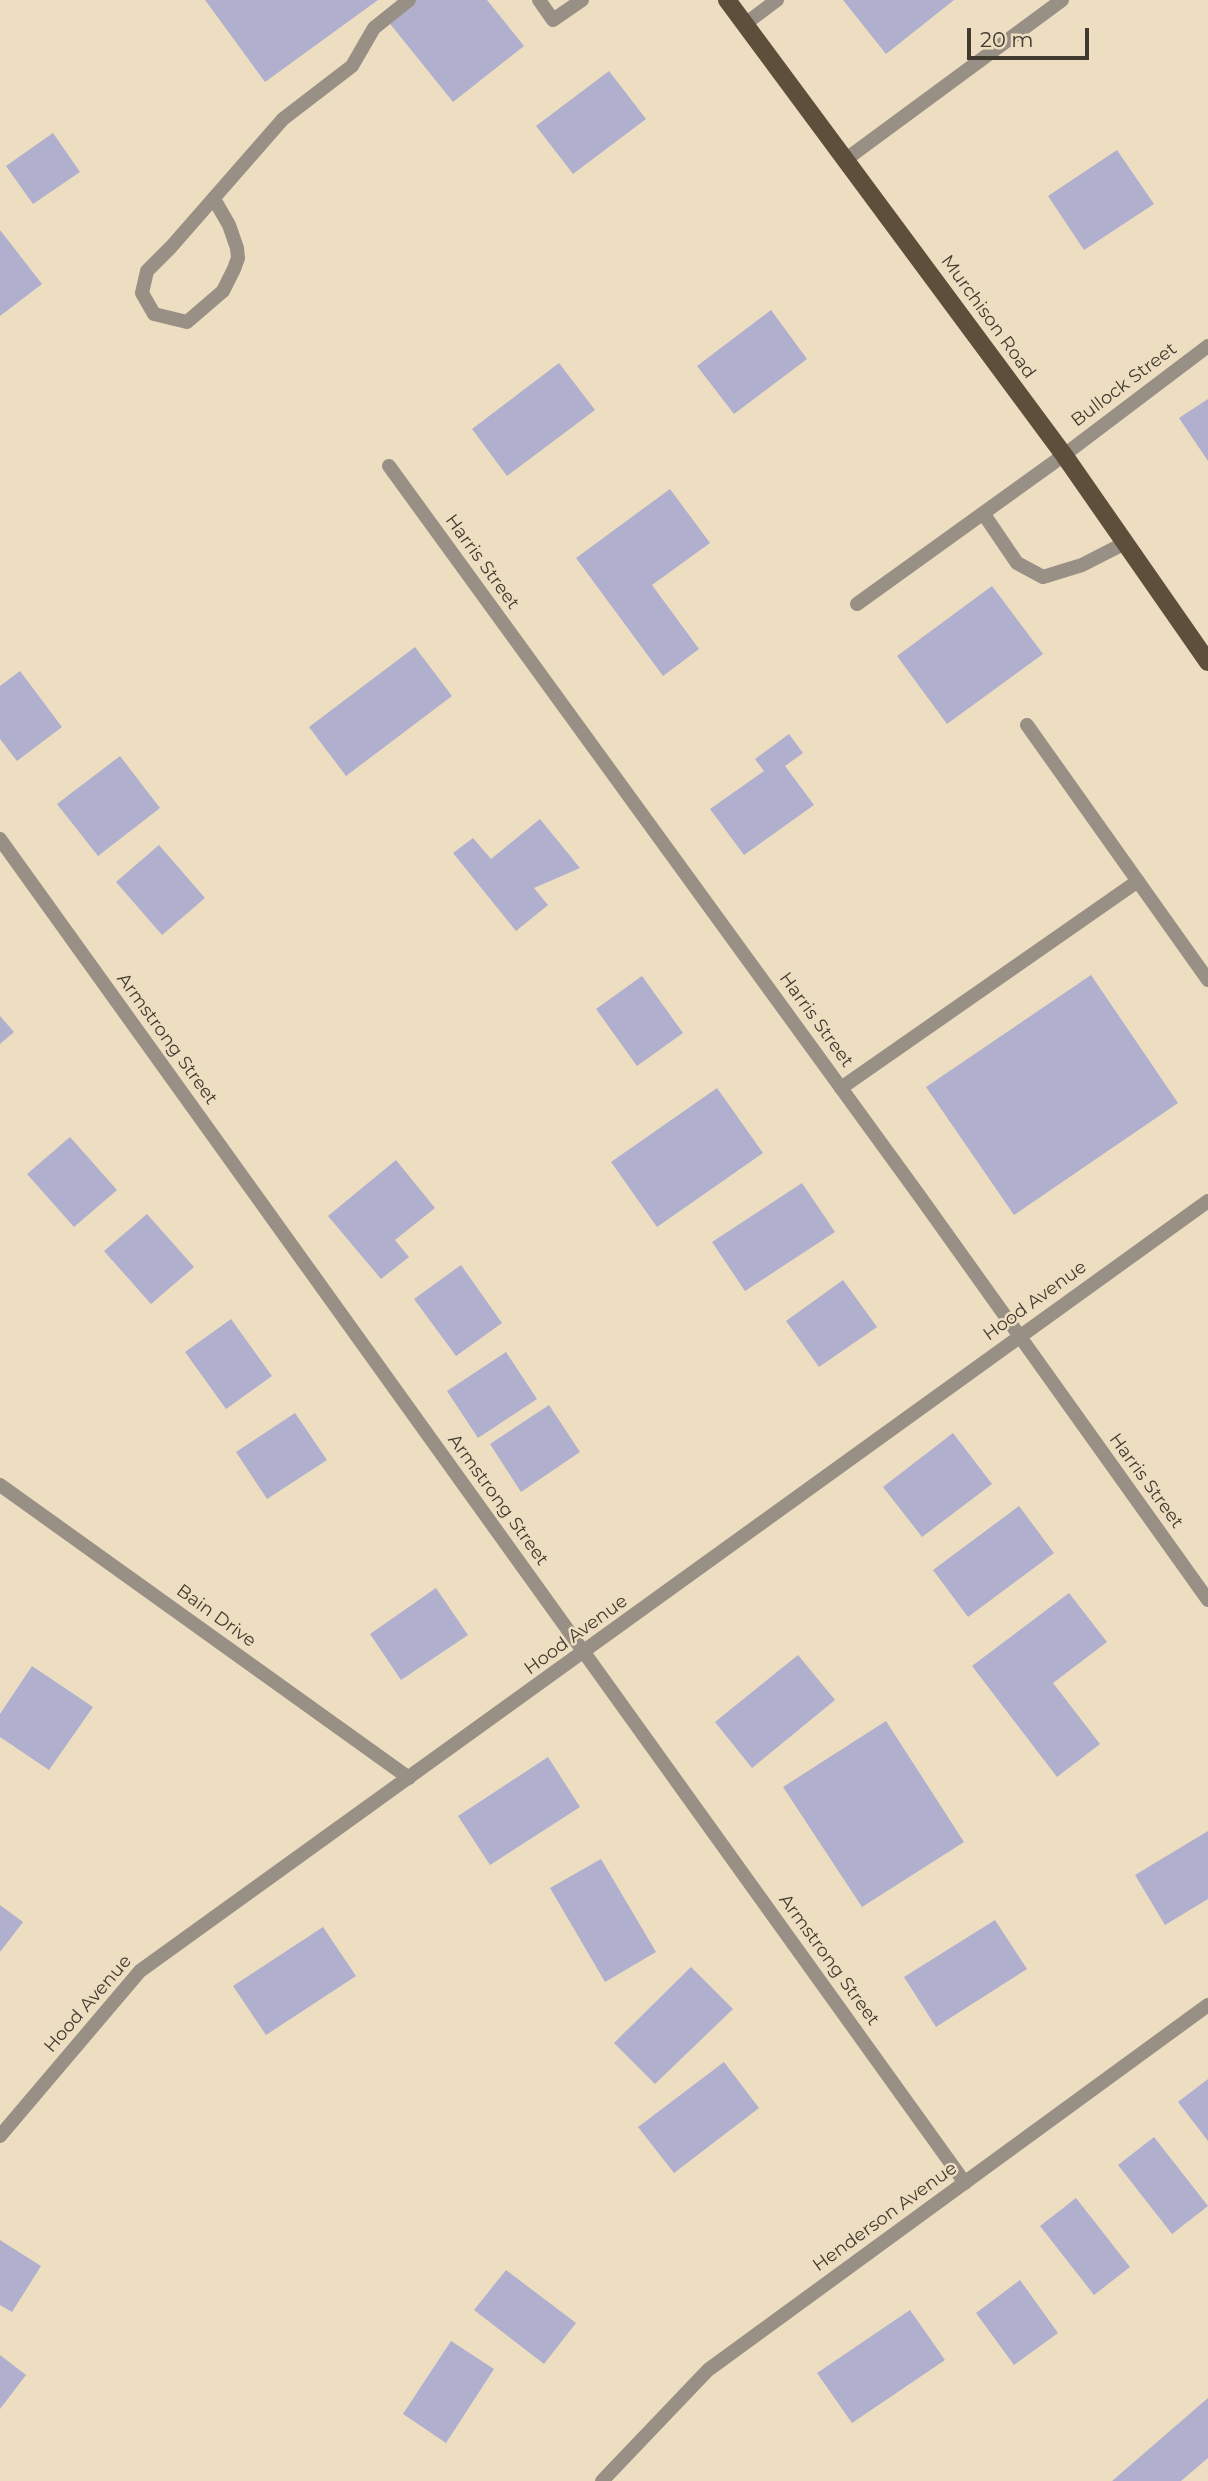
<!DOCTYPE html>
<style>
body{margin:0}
#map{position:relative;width:1208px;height:2481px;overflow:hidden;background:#edddc1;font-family:Montserrat,sans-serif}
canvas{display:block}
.scale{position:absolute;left:967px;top:28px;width:122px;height:32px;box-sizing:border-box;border:4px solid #413b2f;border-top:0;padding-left:9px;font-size:21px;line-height:24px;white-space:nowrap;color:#413b2f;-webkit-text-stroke:5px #edddc1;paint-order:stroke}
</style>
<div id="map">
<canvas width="1208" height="2481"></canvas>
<div class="scale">20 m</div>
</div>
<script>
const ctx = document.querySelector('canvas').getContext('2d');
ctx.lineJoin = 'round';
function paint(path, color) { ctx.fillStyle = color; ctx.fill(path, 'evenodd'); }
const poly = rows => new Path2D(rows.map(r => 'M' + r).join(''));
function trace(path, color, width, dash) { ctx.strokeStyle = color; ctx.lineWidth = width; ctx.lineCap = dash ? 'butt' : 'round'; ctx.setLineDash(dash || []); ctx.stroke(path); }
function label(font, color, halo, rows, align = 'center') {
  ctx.font = font + ' Montserrat,sans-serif'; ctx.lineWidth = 5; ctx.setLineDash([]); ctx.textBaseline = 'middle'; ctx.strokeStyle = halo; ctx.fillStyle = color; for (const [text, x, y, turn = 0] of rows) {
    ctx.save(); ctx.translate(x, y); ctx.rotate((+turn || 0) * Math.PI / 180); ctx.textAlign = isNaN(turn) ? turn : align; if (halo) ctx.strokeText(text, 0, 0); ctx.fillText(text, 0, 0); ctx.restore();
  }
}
paint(poly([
 [205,0,378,0,265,82],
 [413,0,487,0,524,46,453,102,387,20],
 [843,0,954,0,886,54],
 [609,71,646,119,573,174,536,126],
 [53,133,80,172,33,204,6,166],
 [1117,150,1154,204,1084,250,1048,196],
 [0,230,42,284,0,316],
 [771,310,807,359,734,414,697,366],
 [559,363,595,410,507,476,472,429],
 [1208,399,1208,461,1179,418],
 [670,489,710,543,652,585,699,649,663,676,576,558],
 [992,586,1043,654,947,724,897,656],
 [415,647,452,696,346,776,309,727],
 [20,671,62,727,17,761,0,739,0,686],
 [789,734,803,753,785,766,814,805,744,855,710,809,764,771,755,759],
 [120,756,160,808,98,856,57,804],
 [540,819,580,868,534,888,548,905,516,931,453,853,473,838,491,859],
 [159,845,205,898,162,935,116,882],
 [1091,975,1178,1103,1014,1215,926,1087],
 [642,976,683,1033,637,1066,596,1009],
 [0,1016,14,1032,0,1044],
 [717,1088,763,1153,657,1227,611,1162],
 [70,1137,117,1190,74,1227,27,1174],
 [396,1160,435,1208,395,1240,409,1257,381,1279,328,1216],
 [802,1183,835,1232,745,1291,712,1242],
 [147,1214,194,1267,151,1304,104,1251],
 [461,1265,502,1323,456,1356,414,1299],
 [843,1280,877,1327,819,1367,786,1321],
 [231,1319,272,1376,226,1409,185,1352],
 [506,1352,537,1399,478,1438,447,1391],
 [549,1405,580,1452,521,1492,490,1444],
 [295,1413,327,1460,267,1499,236,1452],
 [953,1433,992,1484,922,1537,883,1487],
 [1019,1506,1054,1553,968,1617,933,1570],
 [436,1588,468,1635,401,1680,370,1634],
 [1069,1593,1107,1642,1053,1683,1100,1744,1057,1777,972,1666],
 [798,1655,835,1700,752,1768,715,1722],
 [32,1666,93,1707,49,1770,0,1737,0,1714],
 [886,1721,964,1842,862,1907,783,1787],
 [548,1757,580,1807,490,1865,458,1816],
 [1208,1831,1208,1899,1165,1925,1135,1875],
 [601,1859,656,1952,605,1982,550,1888],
 [0,1905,23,1922,0,1952],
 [995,1920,1027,1969,936,2027,904,1977],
 [323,1927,356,1976,266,2035,233,1986],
 [691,1967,733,2009,655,2084,614,2043],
 [724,2062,759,2108,674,2173,638,2127],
 [1208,2079,1208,2141,1178,2102],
 [1154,2137,1208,2206,1172,2234,1118,2165],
 [1076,2198,1130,2267,1094,2295,1040,2226],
 [0,2240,41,2266,12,2312,0,2305],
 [506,2270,576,2323,544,2364,474,2310],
 [1020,2280,1058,2333,1014,2365,976,2313],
 [910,2310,945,2360,852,2423,817,2373],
 [451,2341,494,2369,446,2443,403,2414],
 [0,2355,26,2375,0,2409],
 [1208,2398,1208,2458,1181,2481,1112,2481]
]), '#b0b0ce');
trace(poly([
 [539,0,553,20,582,0],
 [745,24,777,0],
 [845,160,1062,0],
 [214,199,229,225,237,248,238,258,234,269,223,291,187,322,154,314,142,293,147,271,171,247,283,119,352,66,374,28,409,0],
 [983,513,1017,563,1043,577,1082,565,1125,543],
 [857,604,1064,455],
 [1027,725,1208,980],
 [841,1088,1138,881]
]), '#988f85', 14);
trace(poly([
 [1064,455,1208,346],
 [389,466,921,1198,1208,1600],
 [0,839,965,2183],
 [0,1485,409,1778],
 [0,2136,140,1971,1208,1201],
 [602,2481,708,2370,1208,2005]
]), '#988f85', 14);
trace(poly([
 [727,0,1064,455,1208,662]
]), '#5e4e3c', 18);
label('18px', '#413b2f', '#edddc1', [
 ["Murchison Road",988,317,54],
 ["Bullock Street",1124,385,-37],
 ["Harris Street",482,562,54],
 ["Harris Street",816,1020,54],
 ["Armstrong Street",167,1039,54],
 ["Hood Avenue",1035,1301,-36],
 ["Harris Street",1146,1481,54],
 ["Armstrong Street",498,1500,54],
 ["Bain Drive",216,1616,36],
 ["Hood Avenue",576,1635,-36],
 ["Armstrong Street",829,1960,54],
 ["Hood Avenue",88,2004,-49],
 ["Henderson Avenue",885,2217,-36]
]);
</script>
